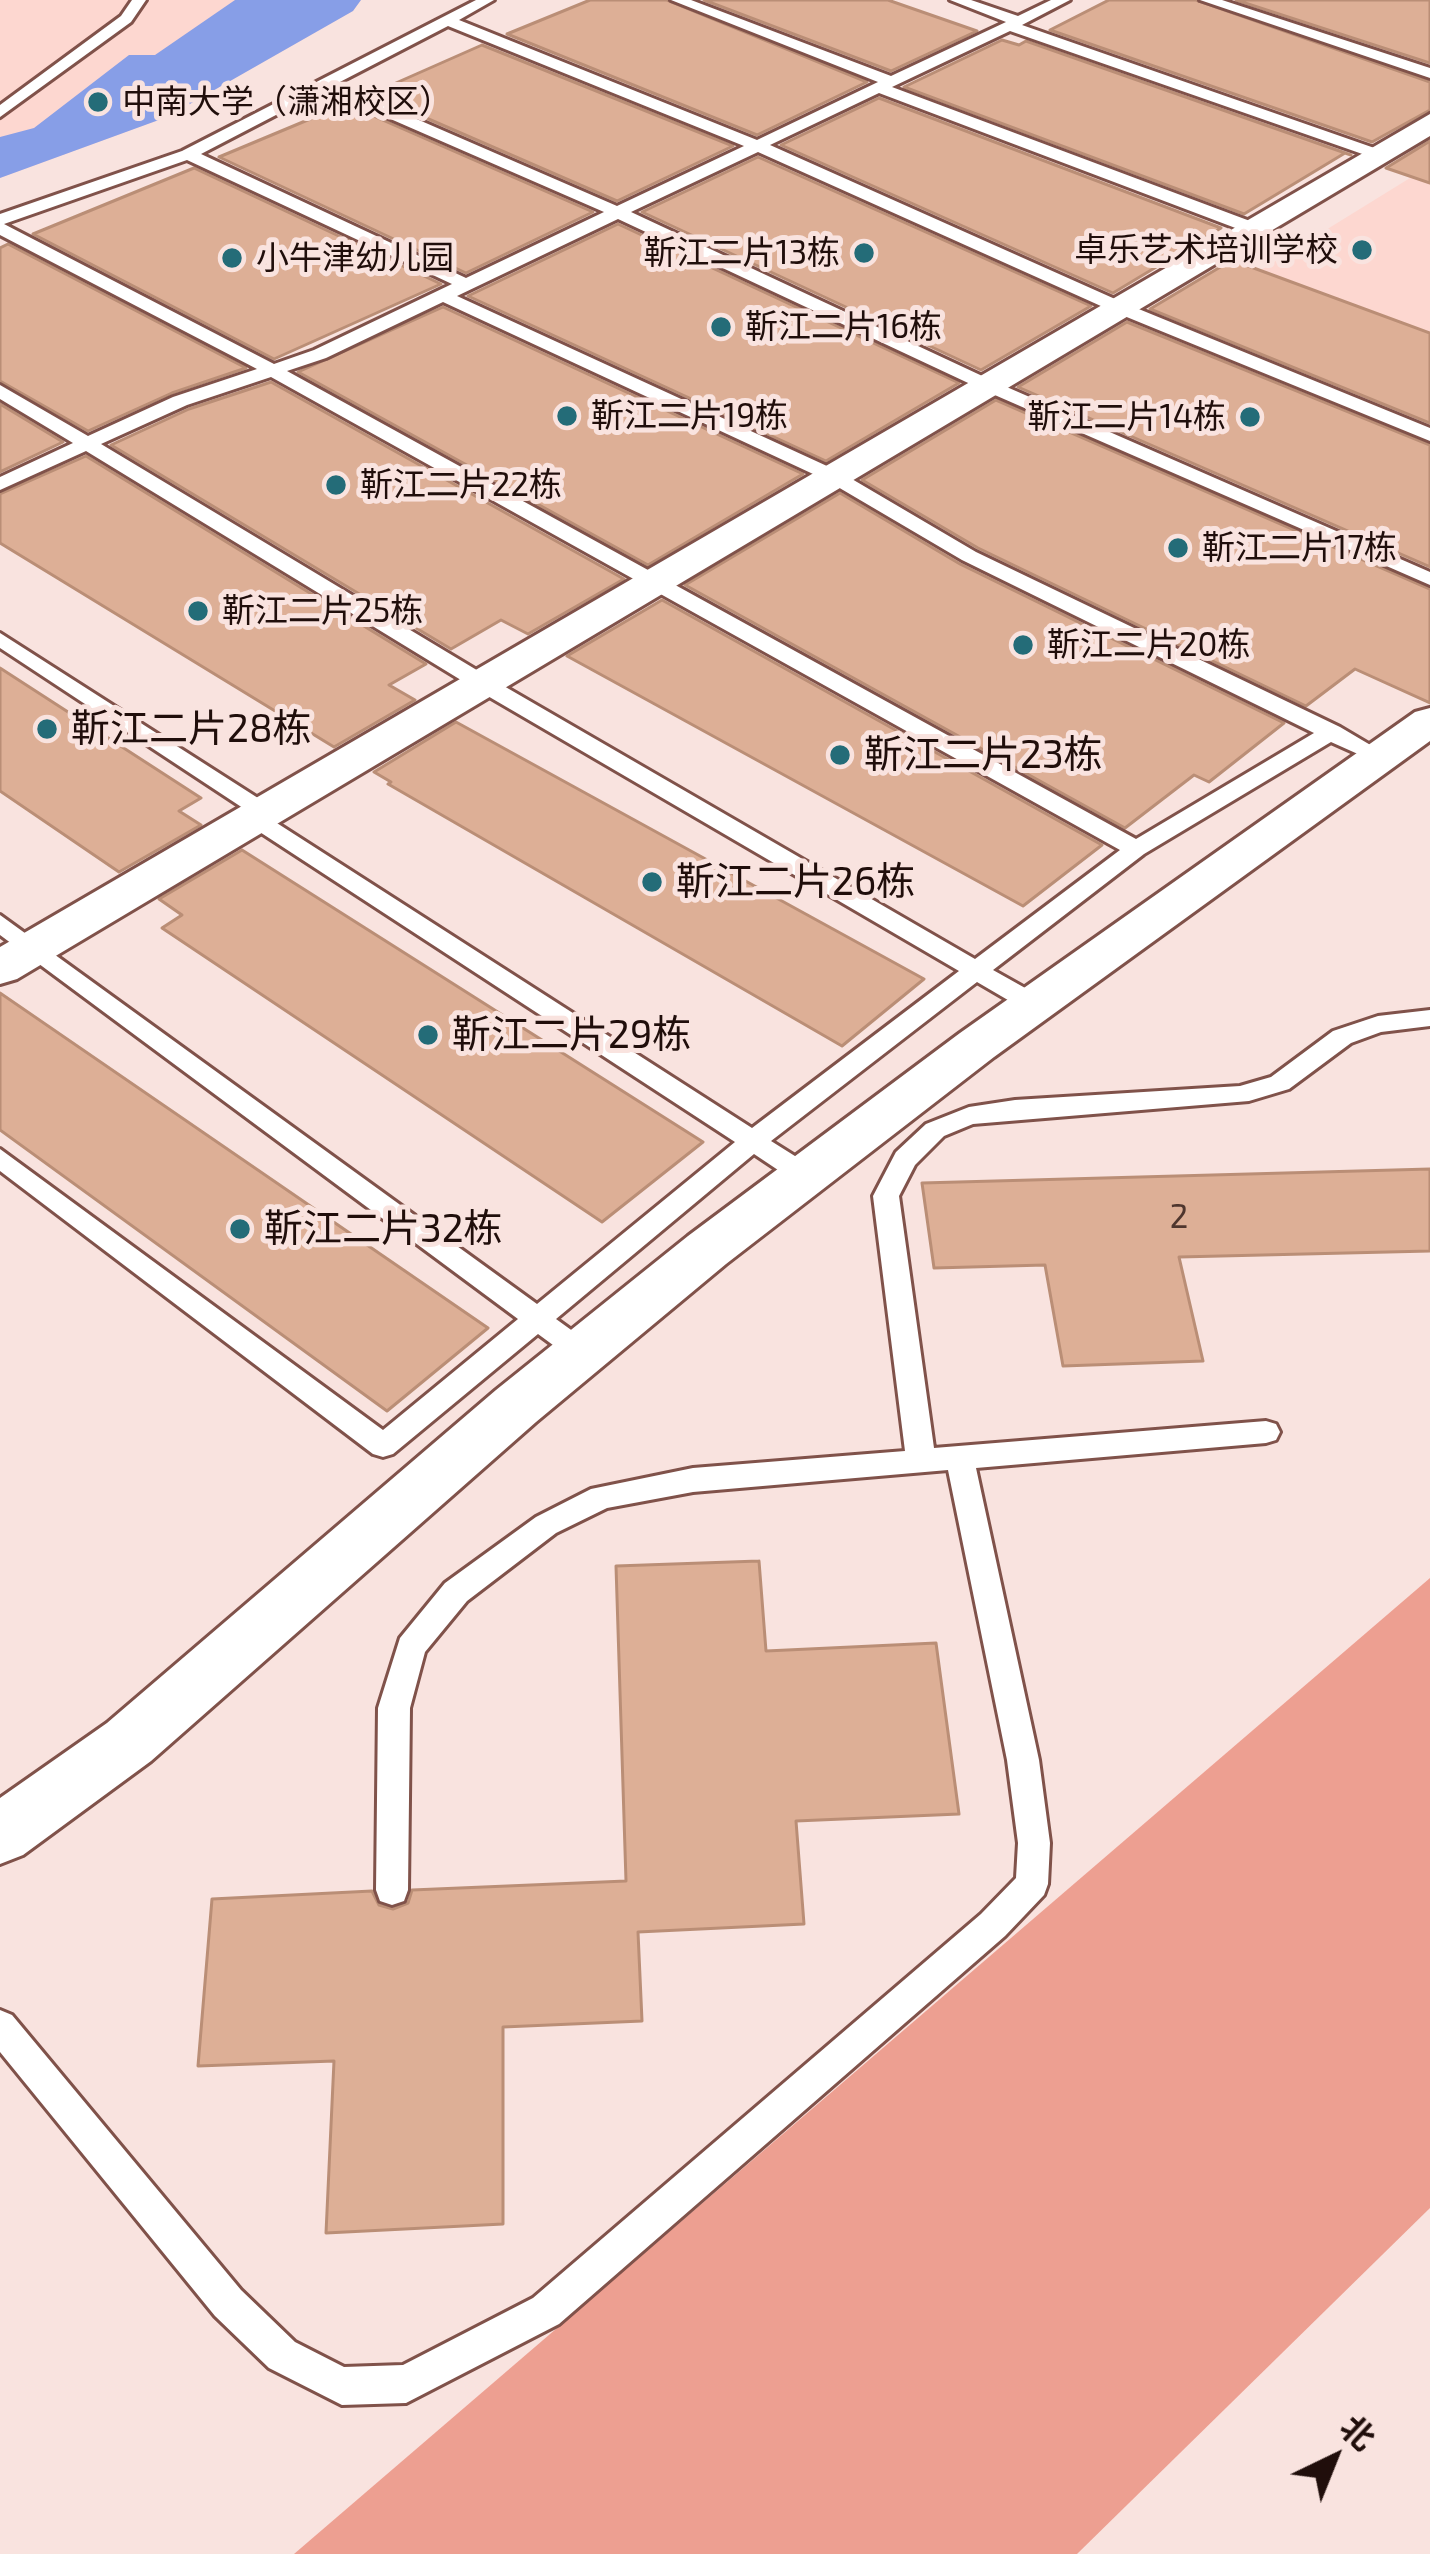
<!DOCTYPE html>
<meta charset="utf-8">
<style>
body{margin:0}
#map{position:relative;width:1430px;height:2554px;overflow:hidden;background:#f9e3df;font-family:"Exo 2","Noto Sans SC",sans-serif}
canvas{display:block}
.north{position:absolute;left:1274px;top:2398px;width:120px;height:120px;-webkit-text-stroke:9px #f9e3df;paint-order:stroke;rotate:43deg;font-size:33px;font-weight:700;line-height:48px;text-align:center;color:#200e0b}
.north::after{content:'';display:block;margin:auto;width:42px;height:54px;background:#200e0b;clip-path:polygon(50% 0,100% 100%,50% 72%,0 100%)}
</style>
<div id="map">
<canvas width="1430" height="2554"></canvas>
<div class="north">北</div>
</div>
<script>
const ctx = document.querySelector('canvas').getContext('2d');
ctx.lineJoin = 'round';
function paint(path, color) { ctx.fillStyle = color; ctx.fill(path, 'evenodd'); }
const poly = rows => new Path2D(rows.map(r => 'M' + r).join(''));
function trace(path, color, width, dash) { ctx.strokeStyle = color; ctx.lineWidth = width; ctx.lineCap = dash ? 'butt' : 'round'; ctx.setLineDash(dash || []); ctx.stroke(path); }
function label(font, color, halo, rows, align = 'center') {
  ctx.font = font + ' "Exo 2","Noto Sans SC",sans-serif'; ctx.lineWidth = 10; ctx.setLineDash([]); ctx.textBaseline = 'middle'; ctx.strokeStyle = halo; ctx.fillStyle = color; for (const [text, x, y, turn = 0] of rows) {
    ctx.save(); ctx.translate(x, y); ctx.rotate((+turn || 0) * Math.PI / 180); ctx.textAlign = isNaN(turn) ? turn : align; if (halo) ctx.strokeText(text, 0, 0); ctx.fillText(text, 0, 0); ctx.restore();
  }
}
paint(poly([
 [0,0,361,0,353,11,167,117,0,178],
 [1430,142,1430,391,1206,304,1410,178,1388,169]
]), '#fdd7d0');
paint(poly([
 [1430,1578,1430,2208,1077,2554,294,2554]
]), '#ed9f91');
paint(poly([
 [235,0,361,0,353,11,167,117,0,178,0,137,34,128,129,55,155,55]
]), '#879ee7');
const building = poly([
 [590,0,667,0,867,82,757,135,507,34,590,0],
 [704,0,888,0,977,31,891,71,704,0],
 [1109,0,1196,0,1430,82,1430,110,1372,142,1050,30,1109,0],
 [1236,0,1430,0,1430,63,1236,0],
 [1002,40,1019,45,1026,41,1351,155,1345,153,1244,214,904,87,1002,40],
 [482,45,733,146,617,201,371,94,482,45],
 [879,98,1221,228,1113,293,781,145,879,98],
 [346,104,593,212,466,273,219,157,346,104],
 [1430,141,1430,183,1386,168,1430,141],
 [758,157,1091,306,981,370,642,212,758,157],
 [194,168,441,284,274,359,33,234,194,168],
 [618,224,959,383,826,461,468,296,618,224],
 [8,244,246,368,172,393,88,431,0,381,0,248,8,244],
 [1232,260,1430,333,1430,423,1150,309,1232,260],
 [443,307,803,474,648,565,298,372,443,307],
 [1127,322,1430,445,1430,567,1018,387,1127,322],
 [271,382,624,579,528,634,501,620,451,649,111,445,189,409,271,382],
 [996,400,1430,589,1430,703,1355,669,1306,706,978,548,862,480,996,400],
 [0,404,63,442,0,472,0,404],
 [86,456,426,664,389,685,415,700,334,747,0,543,0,494,86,456],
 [840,493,960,564,1284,723,1209,782,1194,775,1125,828,685,585,840,493],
 [662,600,1102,845,1023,906,567,656,662,600],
 [0,668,201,798,179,811,201,825,119,872,0,791,0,668],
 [456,722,924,979,842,1046,388,784,391,782,374,772,456,722],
 [242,850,703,1142,602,1222,162,928,182,915,159,899,242,850],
 [0,993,488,1328,387,1411,0,1130,0,993],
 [1430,1169,1430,1251,1179,1257,1203,1361,1063,1366,1045,1265,934,1268,922,1183,1430,1169],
 [759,1561,766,1651,936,1643,959,1814,796,1821,804,1924,638,1932,642,2021,503,2027,503,2224,326,2233,334,2061,198,2066,212,1899,372,1891,379,1905,393,1909,408,1903,412,1890,626,1881,616,1566,759,1561]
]);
paint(building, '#ddaf96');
trace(building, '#ba8e76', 3);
const lane = poly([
 [132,0,146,0,131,22,0,117,0,105,121,16,132,0],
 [476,0,494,0,459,20,757,140,878,82,671,0,691,0,891,76,1006,22,950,0,971,0,1018,16,1051,0,1070,0,1022,25,1383,151,1383,157,1371,157,1010,31,892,87,1258,224,1258,232,1246,232,879,93,770,145,1124,303,1430,428,1430,441,1112,311,758,152,631,212,993,381,1430,572,1430,585,981,389,618,219,457,296,840,472,976,552,1340,727,1389,756,1378,763,1331,742,1144,854,993,970,1043,998,1046,1004,1043,1010,1025,1010,977,982,771,1141,814,1168,818,1175,814,1182,796,1182,754,1154,556,1319,592,1345,596,1352,592,1359,572,1359,538,1334,393,1454,383,1457,373,1454,0,1171,0,1149,383,1430,518,1319,0,935,0,915,537,1304,735,1142,246,823,243,818,249,812,0,648,0,633,272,807,275,812,269,818,752,1128,959,971,474,688,86,451,0,490,0,477,73,443,0,399,0,385,88,436,173,397,257,369,0,235,0,214,182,151,476,0],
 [448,26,744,146,617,206,336,84,448,26],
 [324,90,604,212,466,278,201,154,324,90],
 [187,160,452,284,314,350,274,364,4,224,187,160],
 [443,302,826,480,962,560,1314,733,1136,839,287,371,326,358,443,302],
 [271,377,1120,850,975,959,490,678,101,444,187,405,271,377],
 [1200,0,1222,0,1430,68,1430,78,1200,0],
 [1430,1010,1430,1026,1381,1032,1351,1043,1289,1089,1249,1101,973,1124,944,1136,915,1165,899,1196,934,1448,1266,1421,1276,1424,1280,1432,1276,1440,1266,1443,976,1468,1039,1760,1050,1843,1048,1884,1044,1895,1005,1936,559,2324,406,2403,342,2405,269,2368,215,2316,0,2052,0,2010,12,2015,241,2290,295,2342,344,2367,403,2365,533,2298,981,1914,1016,1878,1018,1843,1007,1760,948,1470,693,1492,607,1508,556,1533,467,1601,425,1652,410,1708,408,1890,404,1901,392,1905,380,1901,376,1890,378,1708,400,1638,445,1583,536,1517,591,1489,693,1468,905,1451,873,1196,896,1152,926,1124,969,1107,1015,1100,1240,1086,1271,1077,1333,1031,1378,1016,1430,1010]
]);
const street = poly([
 [1430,114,1430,136,17,979,0,984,0,947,1430,114],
 [1430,708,1430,741,994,1057,726,1264,536,1422,151,1761,23,1855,0,1864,0,1798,107,1723,496,1390,688,1236,960,1033,1415,712,1430,708]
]);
trace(lane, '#80524a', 6);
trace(street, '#80524a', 6);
paint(lane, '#fff');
paint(street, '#fff');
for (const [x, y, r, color] of [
 [98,102,12,"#246c78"],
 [1362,250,12,"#246c78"],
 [864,253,12,"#246c78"],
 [232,258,12,"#246c78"],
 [721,327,12,"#246c78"],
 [567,416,12,"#246c78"],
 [1250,417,12,"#246c78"],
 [336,485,12,"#246c78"],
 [1178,548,12,"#246c78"],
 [198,611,12,"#246c78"],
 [1023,645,12,"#246c78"],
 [47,729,12,"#246c78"],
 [840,755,12,"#246c78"],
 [652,882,12,"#246c78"],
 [428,1035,12,"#246c78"],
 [240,1229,12,"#246c78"]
]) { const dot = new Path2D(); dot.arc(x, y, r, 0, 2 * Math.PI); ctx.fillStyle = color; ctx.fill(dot); trace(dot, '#f9e3df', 4.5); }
label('33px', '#200e0b', '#f9e3df', [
 ["中南大学（潇湘校区）",122,102],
 ["卓乐艺术培训学校",1338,250,"right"],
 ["靳江二片13栋",840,253,"right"],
 ["小牛津幼儿园",256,258],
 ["靳江二片16栋",745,327],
 ["靳江二片19栋",591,416],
 ["靳江二片14栋",1226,417,"right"],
 ["靳江二片22栋",360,485],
 ["靳江二片17栋",1202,548],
 ["靳江二片25栋",222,611],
 ["靳江二片20栋",1047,645]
], 'left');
label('33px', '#4f362e', null, [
 ["2",1179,1217]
]);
label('39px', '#200e0b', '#f9e3df', [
 ["靳江二片28栋",71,729],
 ["靳江二片23栋",864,755],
 ["靳江二片26栋",676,882],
 ["靳江二片29栋",452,1035],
 ["靳江二片32栋",264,1229]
], 'left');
</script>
